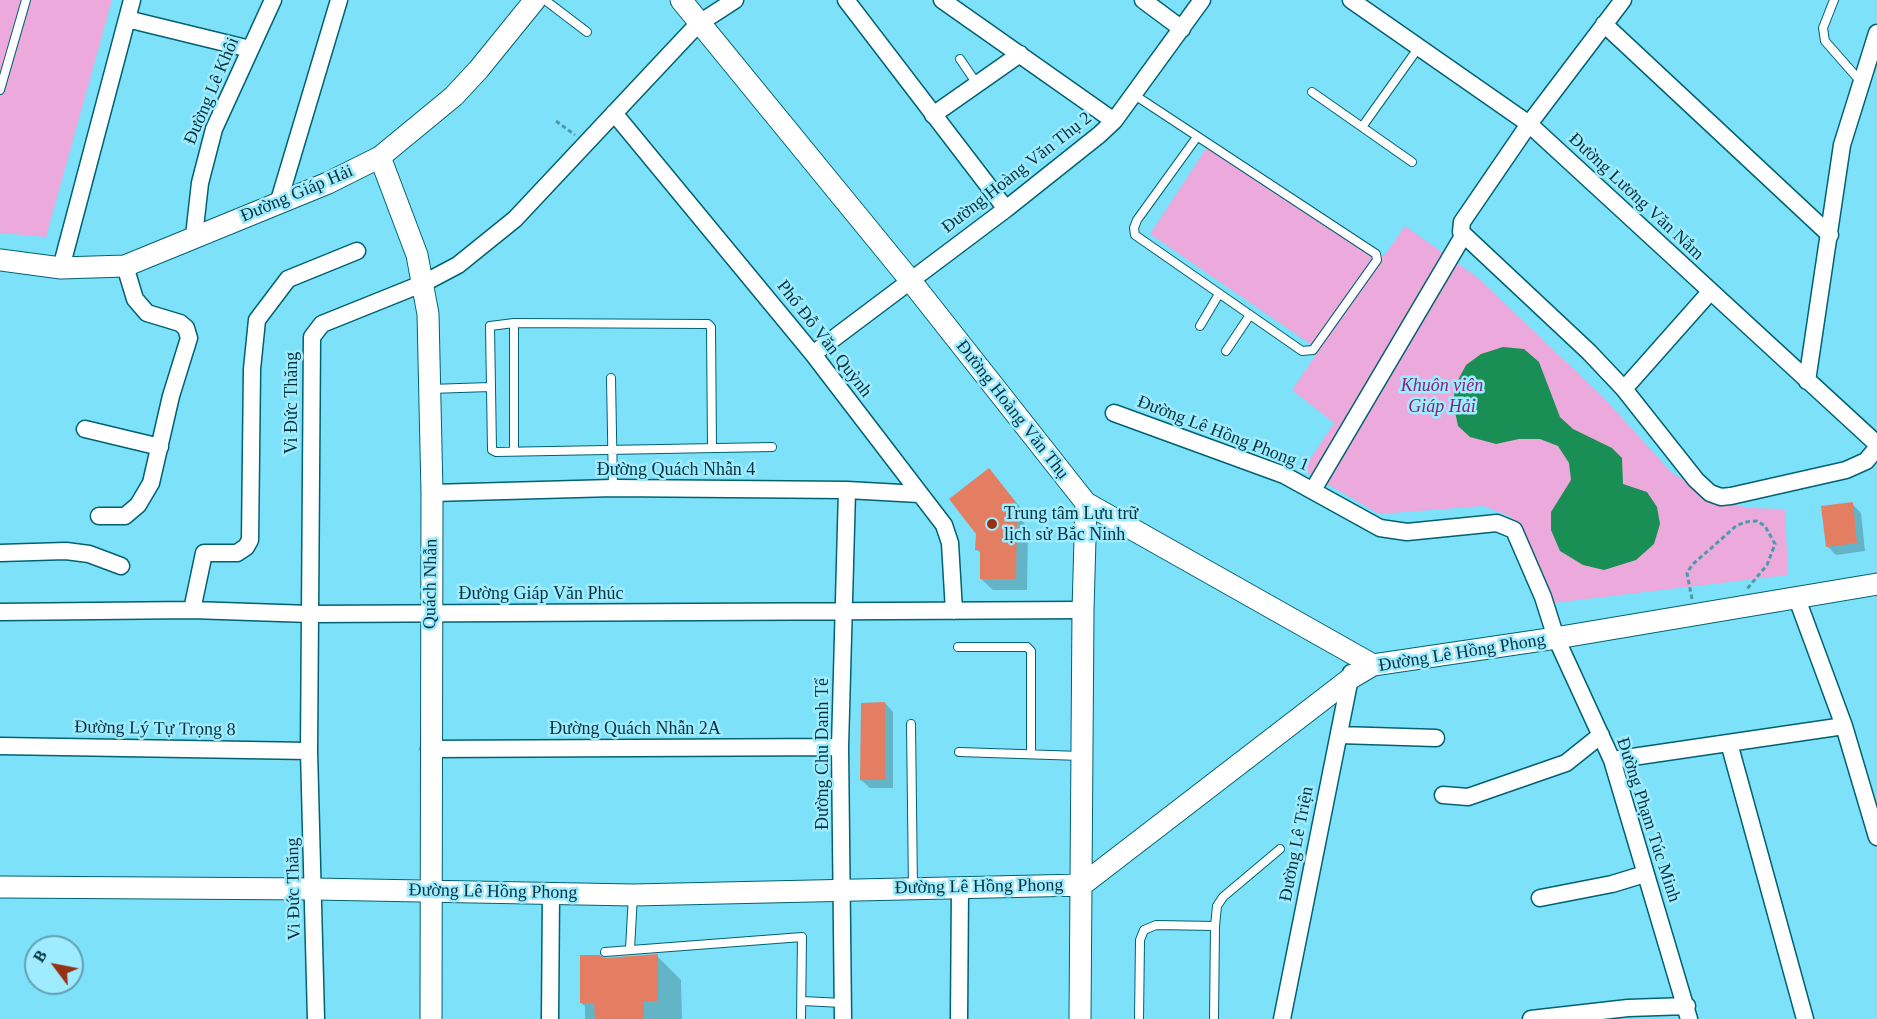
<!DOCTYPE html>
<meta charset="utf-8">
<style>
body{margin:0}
#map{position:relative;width:1877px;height:1019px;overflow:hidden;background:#7de1f9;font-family:"Times New Roman",serif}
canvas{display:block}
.north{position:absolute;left:24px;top:935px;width:60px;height:60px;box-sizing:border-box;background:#9febff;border:2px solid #61a1b1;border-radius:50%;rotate:302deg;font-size:16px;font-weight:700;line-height:24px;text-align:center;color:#04333d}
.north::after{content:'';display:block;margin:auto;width:21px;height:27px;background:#983114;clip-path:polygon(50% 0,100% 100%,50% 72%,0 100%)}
</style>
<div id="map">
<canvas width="1877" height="1019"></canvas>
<div class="north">B</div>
</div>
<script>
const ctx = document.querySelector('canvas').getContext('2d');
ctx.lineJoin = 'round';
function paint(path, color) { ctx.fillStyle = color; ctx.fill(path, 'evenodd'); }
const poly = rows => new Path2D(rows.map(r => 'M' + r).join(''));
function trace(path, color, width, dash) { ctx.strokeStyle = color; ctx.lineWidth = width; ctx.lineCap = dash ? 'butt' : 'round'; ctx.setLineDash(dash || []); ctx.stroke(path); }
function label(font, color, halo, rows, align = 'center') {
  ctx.font = font + ' "Times New Roman",serif'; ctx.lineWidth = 5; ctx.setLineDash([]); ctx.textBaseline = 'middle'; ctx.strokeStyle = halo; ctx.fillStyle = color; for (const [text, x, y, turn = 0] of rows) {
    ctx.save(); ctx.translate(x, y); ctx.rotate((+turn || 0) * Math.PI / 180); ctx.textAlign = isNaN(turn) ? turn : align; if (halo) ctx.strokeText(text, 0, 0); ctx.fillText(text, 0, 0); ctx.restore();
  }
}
paint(poly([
 [0,0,112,0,46,237,0,233],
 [1209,144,1384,256,1405,226,1477,277,1604,398,1671,472,1710,497,1748,508,1785,509,1788,575,1553,603,1529,542,1511,517,1484,506,1379,514,1303,470,1334,423,1292,390,1319,350,1150,234]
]), '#ebaadb');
paint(poly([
 [1503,347,1524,349,1539,362,1560,417,1573,429,1612,448,1622,458,1623,484,1647,492,1657,507,1660,524,1654,544,1636,560,1604,570,1583,565,1560,551,1551,530,1551,512,1571,480,1569,463,1558,446,1540,439,1519,439,1496,444,1470,437,1458,426,1453,402,1456,384,1466,365,1481,354]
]), '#198f55');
paint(poly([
 [989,470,1026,514,1020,518,1028,528,1027,590,993,590,981,579,982,554,977,550],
 [1852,504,1861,513,1865,551,1836,555,1827,546],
 [885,703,893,712,893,788,870,788,861,780],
 [657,956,681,980,682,1019,585,1019,585,1006,581,1003,605,960]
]), '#0003');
paint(poly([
 [989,468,1015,501,1010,506,1017,515,1016,579,980,579,980,550,975,550,976,534,949,499],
 [1853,502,1857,543,1826,547,1821,506],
 [885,702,885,780,860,780,861,703],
 [658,954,658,1001,644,1001,644,1019,595,1019,594,1003,580,1003,580,955,599,955,605,958]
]), '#e47e63');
const service = poly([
 [545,0,587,32],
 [1834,0,1823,28,1825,41,1861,82],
 [960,59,977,84],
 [0,90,26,0],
 [1312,92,1412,162],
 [1133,94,1376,254,1377,260,1313,350,1302,351,1135,235,1134,228,1137,220,1197,137],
 [1362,127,1419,47],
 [514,323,514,451],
 [1200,326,1219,294],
 [1226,351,1250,315],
 [611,378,613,488],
 [430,389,490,387],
 [712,448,711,327,708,324,514,323,490,326,492,450,496,452,772,447],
 [958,647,1027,647,1031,651,1031,754],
 [911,724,913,889],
 [959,752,1081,756],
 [1215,926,1217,906,1223,897,1280,849],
 [630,949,633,895],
 [605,952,802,937,801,1019],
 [802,1001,843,1003],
 [1139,1019,1140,940,1144,930,1156,925,1215,926,1214,1019]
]);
const minor = poly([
 [846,0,1006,209],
 [942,0,1114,121],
 [1143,0,1182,29],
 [1351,0,1529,124,1877,444],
 [1623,0,1529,124,1462,222,1461,232,1589,352,1624,389,1696,480,1710,493,1721,497,1731,496,1846,470,1866,461,1877,448],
 [127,19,250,49],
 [1604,24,1830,235],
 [614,113,813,354,944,525,950,543,954,611],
 [933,115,1020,54],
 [278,204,339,0],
 [194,236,200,183,214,129,273,0],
 [61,268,132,0],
 [813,354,1006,209,1099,135,1114,121,1202,0],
 [1807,381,1842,145,1877,33],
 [1624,389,1710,292],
 [1114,413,1284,475,1380,528,1407,532,1497,523,1514,530,1543,597,1556,638,1612,760,1689,1019],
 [85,429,160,447],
 [1313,490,1463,236],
 [432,493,613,488,847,490,919,494],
 [99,516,125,516,138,505,151,483,171,396,189,338,186,328,180,323,147,313,135,299,125,266],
 [0,553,66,551,89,554,121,566],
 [1796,596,1844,726,1877,837],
 [192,610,204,553,237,553,246,547,250,540,252,369,257,320,288,279,357,251],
 [0,612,192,610,310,614,1083,610],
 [1339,735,1436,738],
 [1729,743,1805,1019],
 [0,746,309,751],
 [429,749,840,747],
 [1612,760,1844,726],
 [1443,795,1468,797,1566,763,1601,735],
 [1540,898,1612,884,1645,874],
 [316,1019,309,751,312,337,322,324,424,283,458,265,515,219,698,24,735,0],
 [550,1019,551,894],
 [843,1019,840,747,847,490],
 [959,1019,960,888],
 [1282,1019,1351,673],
 [1531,1019,1628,1008,1687,1006]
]);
const tertiary = poly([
 [681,0,910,280,1086,503,1083,610,1080,1019],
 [380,157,417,255,428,314,432,493,431,1019],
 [0,260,61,268,125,266,328,183,380,157,454,96,479,69,535,0],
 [1086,503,1373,665],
 [0,887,315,889,633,895,1082,885,1351,678,1373,665,1556,638,1877,584]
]);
trace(service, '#026172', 10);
trace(minor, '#026172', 19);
trace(tertiary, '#026172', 23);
trace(poly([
 [556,121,575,135],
 [1692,599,1687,573,1692,565,1736,526,1745,522,1757,521,1765,526,1775,544,1767,565,1747,589]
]), '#4b99ab', 3, [4.5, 3]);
trace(service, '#fff', 8);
trace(minor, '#fff', 16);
trace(tertiary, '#fff', 21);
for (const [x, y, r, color] of [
 [992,524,6,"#983114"]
]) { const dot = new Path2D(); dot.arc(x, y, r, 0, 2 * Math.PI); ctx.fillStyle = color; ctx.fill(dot); trace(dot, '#9febff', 2); }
label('18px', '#04333d', '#9febff', [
 ["Đường Lê Khôi",212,91,-67],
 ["Đường Hoàng Văn Thụ 2",1017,173,-38],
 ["Đường Giáp Hải",297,194,-23],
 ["Đường Lương Văn Nắm",1636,197,43],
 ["Phố Đỗ Văn Quỳnh",824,339,52],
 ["Vi Đức Thăng",292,403,-90],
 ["Đường Hoàng Văn Thụ",1012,410,52],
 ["Đường Lê Hồng Phong 1",1223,434,21],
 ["Đường Quách Nhẫn 4",676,470],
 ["Quách Nhẫn",431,584,-89],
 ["Đường Giáp Văn Phúc",541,594],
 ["Đường Lê Hồng Phong",1462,653,-9],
 ["Đường Lý Tự Trọng 8",155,729,1],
 ["Đường Quách Nhẫn 2A",635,729],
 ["Đường Chu Danh Tể",823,754,-90],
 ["Đường Phạm Túc Minh",1648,820,72],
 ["Đường Lê Triện",1297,844,-79],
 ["Đường Lê Hồng Phong",979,887,-1],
 ["Vi Đức Thăng",294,889,-91],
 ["Đường Lê Hồng Phong",493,892,1]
]);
label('italic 18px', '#882578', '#9febff', [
 ["Khuôn viên",1442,386],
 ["Giáp Hải",1442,407]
]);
label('18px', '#04333d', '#9febff', [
 ["Trung tâm Lưu trữ",1004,514],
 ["lịch sử Bắc Ninh",1004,535]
], 'left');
</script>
